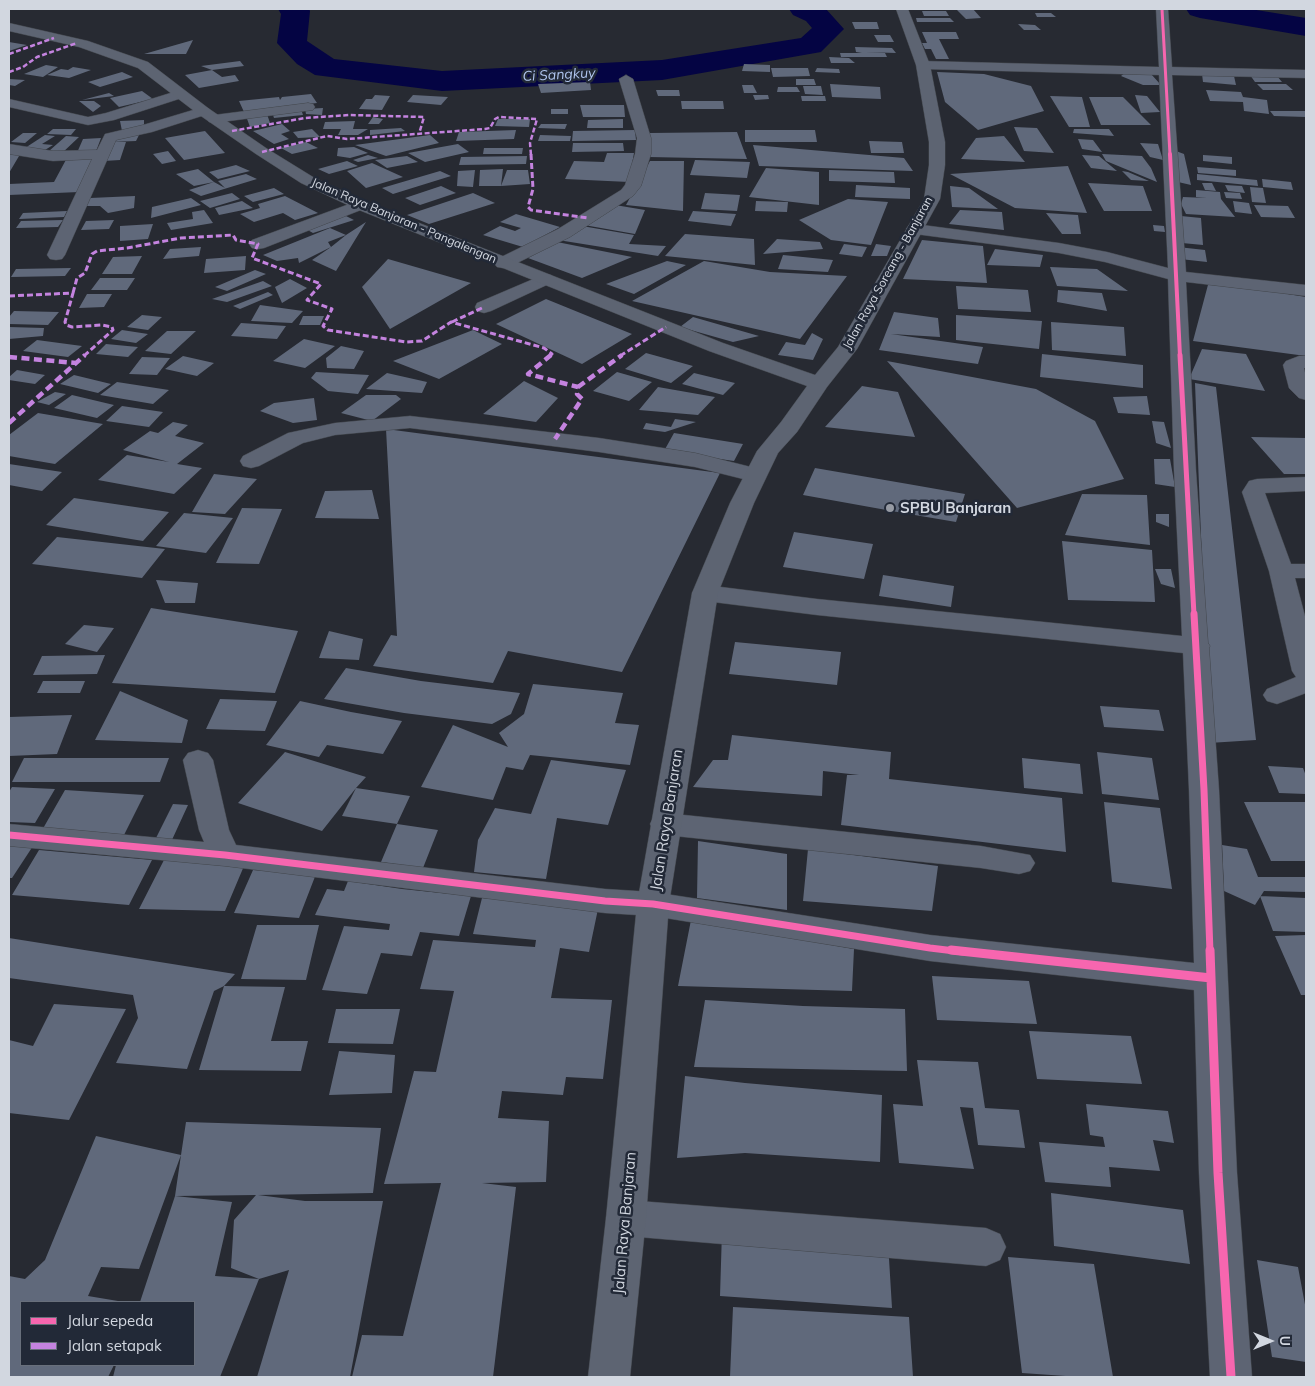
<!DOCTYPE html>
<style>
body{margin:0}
#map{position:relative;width:1315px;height:1386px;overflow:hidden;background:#272a32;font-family:Mulish,sans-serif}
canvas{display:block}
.frame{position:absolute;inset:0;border:10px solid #d2d7e0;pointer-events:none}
.legend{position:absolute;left:20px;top:1301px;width:175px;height:65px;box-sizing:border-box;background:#222937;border:1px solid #686f7b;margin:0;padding:6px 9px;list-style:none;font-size:15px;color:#d2d7e0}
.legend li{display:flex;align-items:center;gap:10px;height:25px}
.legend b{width:25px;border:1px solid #686f7b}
.north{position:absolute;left:1245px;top:1316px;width:50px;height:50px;-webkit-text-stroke:4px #222937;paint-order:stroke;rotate:90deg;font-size:14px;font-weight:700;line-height:20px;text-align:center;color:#d2d7e0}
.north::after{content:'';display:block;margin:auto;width:18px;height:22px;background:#d2d7e0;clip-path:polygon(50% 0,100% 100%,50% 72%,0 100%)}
</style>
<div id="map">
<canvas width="1315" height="1386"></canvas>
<div class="frame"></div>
<ul class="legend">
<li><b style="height:6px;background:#f766af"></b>Jalur sepeda</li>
<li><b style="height:6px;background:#c483df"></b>Jalan setapak</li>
</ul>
<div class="north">U</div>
</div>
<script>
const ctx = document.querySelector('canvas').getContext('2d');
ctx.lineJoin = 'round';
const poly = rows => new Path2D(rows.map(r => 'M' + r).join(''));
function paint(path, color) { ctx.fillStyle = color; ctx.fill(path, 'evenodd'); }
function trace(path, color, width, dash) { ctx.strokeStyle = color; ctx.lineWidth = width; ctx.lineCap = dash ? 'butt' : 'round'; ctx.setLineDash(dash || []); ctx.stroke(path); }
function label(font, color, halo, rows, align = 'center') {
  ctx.font = font + ' Mulish,sans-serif'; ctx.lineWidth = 5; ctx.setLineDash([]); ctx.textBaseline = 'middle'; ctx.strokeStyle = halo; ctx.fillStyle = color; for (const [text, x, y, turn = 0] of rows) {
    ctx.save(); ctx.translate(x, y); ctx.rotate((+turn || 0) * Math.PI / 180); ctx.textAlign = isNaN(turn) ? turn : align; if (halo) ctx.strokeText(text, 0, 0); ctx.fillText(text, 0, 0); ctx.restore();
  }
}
paint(poly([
 [278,9,309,9,310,11,307,41,334,59,442,71,662,60,801,38,812,28,806,21,793,15,789,9,826,9,844,29,821,52,662,80,442,91,315,75,297,64,277,43,281,14,278,9],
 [1186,9,1250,9,1306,18,1306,36,1200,18,1190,15,1186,9]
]), '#040443');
paint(poly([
 [973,9,981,18,966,19,957,10],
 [922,11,946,11,949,16,924,16],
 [1035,13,1051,13,1056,17,1037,17],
 [916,18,950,18,954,22,917,22],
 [852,22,877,22,879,29,855,29],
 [1018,24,1035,25,1041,30,1024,30],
 [922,32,956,32,959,39,939,39,949,59,936,59,931,49,925,49,922,43,927,43],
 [874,35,890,35,894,42,878,42],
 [193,40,186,54,144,54],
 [9,42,27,45,9,51],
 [855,47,892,48,896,53,865,52,885,53,887,57,841,57,840,53,862,53,856,52],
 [829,57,849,58,855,63,831,63],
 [240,61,244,66,212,70,201,66],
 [744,64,770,65,770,72,742,71],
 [46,65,58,67,43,77,24,74],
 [73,67,91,70,69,78,47,75,61,69,68,70],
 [771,68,808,68,810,76,773,77],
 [817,68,839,69,840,73,815,72],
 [212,70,222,77,235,75,239,81,199,88,185,75],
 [122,72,133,77,100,87,88,82],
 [937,72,984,74,1031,86,1044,111,978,130,945,102],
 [1126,72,1151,74,1161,85,1143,85,1121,76],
 [1202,74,1234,76,1236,85,1203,82],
 [1250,75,1277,76,1282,82,1255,82],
 [9,79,25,80,15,86,9,85],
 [796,79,814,79,816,85,796,85],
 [590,82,591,90,541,93,538,84],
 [830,84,880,87,881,99,832,97],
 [1257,84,1286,84,1293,90,1263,90],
 [742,85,753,85,757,93,744,93],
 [803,86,821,86,823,95,805,94],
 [778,87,797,87,800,92,777,92],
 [656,90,679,90,680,96,658,96],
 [1206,90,1241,92,1243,97,1267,100,1269,114,1244,111,1243,102,1210,101],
 [142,91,153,99,119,107,110,98],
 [109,93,114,96,82,100],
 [311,94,317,103,244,112,239,101,279,97,280,100,282,97],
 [375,95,390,96,382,110,359,109,366,99,372,99],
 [413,95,448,97,441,105,407,102],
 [753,95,768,95,769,99,755,100],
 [1135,95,1147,96,1160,112,1141,113],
 [801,96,825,96,826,101,802,101],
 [1050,96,1082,97,1090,127,1069,127],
 [1089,97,1123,97,1151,125,1101,125],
 [79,101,94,101,101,106,93,112],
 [681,101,723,101,724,109,682,109],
 [580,105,624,105,625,117,583,117],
 [323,108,322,115,306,114,305,109],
 [301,109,303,115,274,118,272,112],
 [551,109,568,109,568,114,551,114],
 [1270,111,1306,111,1306,117,1274,116],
 [267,114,270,123,250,127,246,116],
 [373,117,383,119,379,124,368,124],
 [498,119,530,119,529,127,495,126],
 [623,119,623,128,587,128,588,120],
 [144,120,144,128,122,131,120,121],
 [355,121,353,129,368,129,358,135,338,135,341,129,323,129,325,122],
 [282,124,290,131,281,134,289,139,274,144,253,131],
 [541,124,567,124,565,129,538,128],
 [1014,127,1037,128,1054,153,1024,151],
 [401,128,405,131,370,135,370,130],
 [53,129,76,129,71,135,47,134],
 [312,129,320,137,298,138,293,132],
 [1074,129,1109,129,1114,136,1073,133],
 [516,130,514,139,456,141,459,132],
 [635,130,636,140,572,141,573,131],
 [745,130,815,130,817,142,745,142],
 [205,131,225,153,184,160,165,138],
 [737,132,747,159,649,157,650,133],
 [23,133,37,133,25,143,11,142],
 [45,135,55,136,42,144,53,145,45,150,25,148],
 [139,135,136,141,111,142,126,142,120,160,104,161,111,142,117,136],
 [430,135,439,143,386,156,355,145],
 [540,135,571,136,570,141,538,141],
 [66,136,79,137,61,154,49,151],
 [1004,136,1025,162,961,159,976,138],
 [101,138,95,154,76,155,83,139],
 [1078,139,1093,140,1102,152,1082,149],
 [869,141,902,142,904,153,871,153],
 [306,142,318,148,292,154,281,148],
 [573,143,623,143,624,151,572,152],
 [1140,143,1158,144,1163,160,1150,157],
 [458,144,469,152,425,162,408,153],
 [753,145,904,158,913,171,759,166],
 [354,147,368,153,350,158,337,156,338,148],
 [484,148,523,148,522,154,483,154],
 [22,151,9,173,9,152],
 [168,151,176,161,162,164,153,154],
 [1176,151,1184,154,1191,185,1178,182],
 [607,153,634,153,629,182,565,179,574,161,604,162],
 [1102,154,1142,156,1151,168,1157,182,1106,161],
 [97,155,79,192,9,195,9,184,54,182,68,156],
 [368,155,378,158,358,162,353,160],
 [1082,155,1099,156,1117,171,1091,168],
 [1203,155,1232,157,1232,164,1203,161],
 [407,156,418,162,387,168,375,160],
 [527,156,526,164,459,165,461,157],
 [695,160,750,162,747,178,690,175],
 [347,161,358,166,329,174,318,169],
 [650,161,684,161,683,211,626,205],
 [372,163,403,177,366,188,347,171],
 [236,165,250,171,218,179,209,172],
 [1068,166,1087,213,1015,208,950,174],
 [1197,167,1236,170,1236,176,1198,173],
 [766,168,819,172,819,205,749,197],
 [198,169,214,182,225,188,218,181,246,174,257,179,201,196,189,190,214,182,194,186,176,174],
 [503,169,501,186,479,186,480,170],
 [475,170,473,187,457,186,458,171],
 [507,170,528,170,530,184,501,186],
 [829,170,894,172,895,183,829,181],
 [440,171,451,176,393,194,382,188],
 [1122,171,1128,172,1149,181,1131,180],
 [1197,174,1257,180,1258,186,1197,180],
 [1262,179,1291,182,1293,190,1263,187],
 [1088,183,1143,186,1152,211,1104,211],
 [1202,183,1212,183,1216,191,1205,190],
 [856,185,910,188,910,199,855,197],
 [1225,185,1242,186,1245,193,1228,191],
 [441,186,456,193,420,205,405,198],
 [950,186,969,188,998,209,952,207],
 [1250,187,1263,188,1266,203,1252,202],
 [274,188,284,194,253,202,244,196],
 [1196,190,1220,192,1221,199,1235,217,1186,214,1181,204,1183,197,1207,198,1196,197],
 [1224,192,1240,193,1242,199,1226,198],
 [232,193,240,199,210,208,200,201],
 [473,193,495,203,429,224,407,215],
 [705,193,740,195,737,211,701,209],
 [135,196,134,208,108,213,100,206,86,206,90,198],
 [285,196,318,213,295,220,283,213,254,222,240,214,260,208,258,204],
 [191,198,201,205,151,218,152,207],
 [848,199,888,202,871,245,831,240,799,220],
 [242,201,253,208,219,215,215,208],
 [756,201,788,202,787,212,755,211],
 [1233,201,1249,203,1252,214,1235,212],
 [615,205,645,210,635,234,584,225],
 [1254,205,1288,206,1295,218,1261,217],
 [204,210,213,223,171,230,167,223,193,219,192,212],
 [960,210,1002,212,1004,230,949,224],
 [67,211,64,217,19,219,23,213],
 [693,211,736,214,731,226,688,221],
 [1046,213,1078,215,1081,234,1062,234],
 [516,214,560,227,523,247,483,235,500,226,515,231,521,228,500,222],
 [344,215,354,220,313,233,304,228],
 [1181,216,1201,218,1203,245,1182,243],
 [63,220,58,227,16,228,21,221],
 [114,220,109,229,81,230,86,221],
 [366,222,336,271,312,260,331,247,299,263,298,258,277,261,263,255,330,228,346,235,328,242,331,247,346,235],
 [153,224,148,239,120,241,120,226],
 [1153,225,1164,226,1165,232,1154,231],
 [582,226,634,235,629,244,666,246,658,256,558,240],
 [685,234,754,239,755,265,665,256],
 [777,239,820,242,823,249,763,254],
 [922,240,983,246,987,283,903,279],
 [557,242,632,257,582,278,528,258],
 [844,244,867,247,862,257,839,254],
 [876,244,891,246,887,256,871,256],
 [201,247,199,256,163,259,170,249],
 [1178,247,1205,250,1207,262,1180,259],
 [995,249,1043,255,1040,267,987,265],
 [783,255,833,260,828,272,778,269],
 [142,256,132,274,102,274,113,257],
 [246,256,245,270,204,273,206,259],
 [388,259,471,283,390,329,362,287],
 [667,261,686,265,634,294,606,284],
 [704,261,770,272,847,276,800,339,632,301],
 [1050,267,1097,269,1128,291,1057,286],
 [71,268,65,276,11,277,16,269],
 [255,270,266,274,227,291,215,287],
 [100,278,135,278,127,290,91,290],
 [290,279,307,288,282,303,275,287],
 [263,281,272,286,227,302,212,299],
 [1209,281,1306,297,1306,356,1193,341],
 [956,286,1028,290,1031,312,958,309],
 [1058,290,1102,293,1107,311,1057,302],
 [268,292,273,295,240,309,233,306],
 [87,294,112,294,104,307,79,308],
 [546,299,632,334,582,364,496,324],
 [260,305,303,311,292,323,251,321],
 [14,311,59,312,48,325,9,324,9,317],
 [894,312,938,318,940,337,891,334,983,347,978,364,879,350],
 [142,315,162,317,148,330,127,327],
 [956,315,1042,321,1039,349,956,340],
 [303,316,324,316,320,325,299,325],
 [693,317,759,336,733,342,680,327],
 [1051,322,1124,327,1126,356,1052,350],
 [241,323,286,326,277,339,231,336],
 [9,327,44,328,43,336,9,339],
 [122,330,148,334,136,343,111,339],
 [473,330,502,344,439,379,393,361],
 [167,331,196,331,171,354,145,351],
 [812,333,823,339,813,360,778,355,786,342,805,345],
 [304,339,335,346,305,368,273,361],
 [37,340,82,346,68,357,23,351],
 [106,344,138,347,128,357,96,354],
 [341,346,364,351,354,369,327,368,326,358],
 [1202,349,1246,354,1265,391,1189,379],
 [646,353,693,366,671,383,625,369],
 [1042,354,1143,365,1143,388,1040,377],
 [183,356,214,363,197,376,165,369],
 [142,357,170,358,157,375,129,374],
 [887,361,1036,389,1095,421,1124,479,1017,508],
 [17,370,45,375,35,384,9,380,9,377],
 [316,372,369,375,358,394,328,391,311,378],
 [617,372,652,382,629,401,593,391],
 [387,373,427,382,422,393,366,389],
 [694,373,735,383,723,395,682,384],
 [74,375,111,384,98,393,60,384],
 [524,381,558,398,536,422,483,414],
 [117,382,169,390,153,404,100,395],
 [1195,383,1216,387,1256,740,1209,743],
 [862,386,898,392,915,437,825,427],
 [658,387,715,397,698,415,639,410],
 [55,392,66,394,49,405,37,402],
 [72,395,114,405,97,418,54,408],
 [366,395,396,395,401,399,372,421,341,413],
 [1147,396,1150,415,1118,413,1113,397],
 [314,398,317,420,293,423,260,411,274,403],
 [122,406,163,412,149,427,106,421],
 [38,413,103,424,55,464,9,456,9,435],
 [675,419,696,422,665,432,643,429,646,423,671,427],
 [1152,421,1164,422,1171,448,1156,443],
 [173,422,188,425,175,436,204,443,177,464,202,468,174,494,98,480,127,455,169,462,123,450,150,431,158,433],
 [386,429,720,473,622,672,508,651,493,683,373,666,391,635,397,636],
 [674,433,743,444,734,461,664,451],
 [1251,437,1306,438,1306,474,1284,474],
 [1154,459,1170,459,1175,487,1155,484],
 [9,464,62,472,42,491,9,485],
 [815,468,908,484,965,494,956,522,903,513,803,495],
 [214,474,257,479,225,514,192,512],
 [372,490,379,519,315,518,325,491],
 [1082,494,1147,495,1150,545,1065,535],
 [74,498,169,512,143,541,46,525],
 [242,508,282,509,259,564,216,563],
 [184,513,233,518,206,553,156,546],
 [1156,514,1169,514,1169,527,1156,522],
 [794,532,873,544,864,579,783,567],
 [57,537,165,549,142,578,32,564],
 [1062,541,1152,550,1155,602,1068,600],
 [1155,569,1171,569,1175,588,1161,584],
 [883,575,954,586,951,607,879,596],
 [156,580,198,583,195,603,165,603],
 [151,608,298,631,275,693,112,683],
 [84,625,114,628,97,652,65,644],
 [329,631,363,639,359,660,319,658],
 [735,642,841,652,837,685,729,674],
 [105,655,97,674,33,675,42,656],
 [346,668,421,681,520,693,511,714,492,724,404,713,324,699],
 [43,681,85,681,80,693,37,693],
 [533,684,623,693,615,723,639,725,630,765,530,755,523,770,506,767,493,800,421,787,453,725,508,747,499,733,524,714],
 [120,691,188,720,182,743,95,740],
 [220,699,277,701,265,731,206,729],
 [300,701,351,712,402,721,383,754,327,745,319,757,266,745],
 [1100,706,1159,710,1164,731,1104,727],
 [72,715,57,754,9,756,9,717],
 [732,735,891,752,889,779,1062,798,1066,852,841,825,847,775,859,775,823,771,822,796,693,787,713,760,728,760],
 [285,752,366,777,356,788,410,796,397,824,342,816,356,788,322,831,238,803],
 [1097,752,1152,758,1159,800,1102,794],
 [24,758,169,758,160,782,12,782],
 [1022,758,1080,764,1083,794,1024,788],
 [551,760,626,770,608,825,557,818,546,879,474,872,478,840,495,808,531,814],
 [1268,766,1303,768,1306,776,1306,794,1279,793],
 [12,787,55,789,35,823,9,822,9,792],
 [65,790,144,795,123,837,41,832],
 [1104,802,1160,808,1172,889,1112,882],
 [1244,802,1306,802,1306,861,1271,861],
 [173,804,188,805,171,842,154,842],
 [397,824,438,830,423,868,381,862],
 [698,841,787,854,787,910,697,898],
 [9,843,33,846,12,878,9,878],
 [1222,845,1247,849,1258,877,1306,877,1306,892,1264,891,1255,905,1224,891],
 [808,849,938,866,932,911,803,901],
 [39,850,152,860,129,905,12,895],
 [164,860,244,866,225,911,139,909],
 [253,870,316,874,299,918,234,913],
 [348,881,402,889,471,896,459,936,420,932,412,956,381,953,367,994,322,990,344,926,389,930,390,924,315,915,327,889,344,891],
 [1260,896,1306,898,1306,932,1273,931],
 [482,898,598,909,589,952,560,948,551,998,612,1000,603,1079,566,1077,563,1095,502,1091,498,1118,549,1121,546,1182,482,1183,516,1187,493,1377,352,1377,362,1335,403,1336,441,1183,384,1184,414,1071,436,1072,454,991,420,989,433,940,535,947,536,940,473,934],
 [691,920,854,949,852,991,678,986],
 [257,925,319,925,306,980,241,979],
 [1306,935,1306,995,1301,995,1275,936],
 [9,938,235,974,224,986,214,991,187,1069,116,1063,138,1018,133,995,9,978],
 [932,976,1029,981,1037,1024,937,1020],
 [224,986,285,987,271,1041,308,1041,301,1071,199,1070],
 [705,1000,803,1006,905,1009,907,1071,694,1067],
 [54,1004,126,1009,69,1120,9,1113,9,1040,33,1046],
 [336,1009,400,1009,393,1044,328,1043],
 [1029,1031,1131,1036,1142,1084,1037,1079],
 [339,1051,395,1055,392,1093,329,1095],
 [917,1060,978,1062,985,1108,1019,1110,1025,1148,978,1145,973,1108,960,1107,974,1169,899,1163,893,1104,923,1106],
 [685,1076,745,1083,882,1095,880,1162,745,1153,677,1158],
 [1086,1104,1168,1111,1174,1143,1153,1140,1160,1171,1109,1167,1111,1187,1045,1182,1039,1142,1105,1147,1103,1137,1090,1135],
 [186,1122,381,1128,373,1193,258,1195,305,1201,383,1201,350,1377,257,1377,289,1270,259,1279,231,1268,234,1220,256,1195,175,1196,232,1202,215,1276,259,1279,220,1377,113,1377,116,1365,194,1365,194,1302,140,1302,175,1196,181,1155,139,1269,101,1267,88,1296,124,1302,21,1302,21,1365,114,1365,108,1377,9,1377,9,1276,25,1279,45,1260,96,1136,181,1155],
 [1051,1193,1183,1210,1190,1264,1054,1246],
 [722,1231,888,1242,892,1308,720,1296],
 [1008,1257,1094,1264,1113,1377,1080,1377,1022,1373],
 [1257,1260,1298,1267,1306,1310,1306,1362,1272,1357],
 [733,1307,909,1317,913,1377,730,1377]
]), '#60697b');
const minor = poly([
 [1156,9,1168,9,1172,67,1306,70,1306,78,1172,75,1186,272,1306,285,1306,296,1186,282,1196,471,1208,643,1210,646,1209,648,1219,790,1237,1173,1252,1377,1210,1377,1199,1173,1194,990,930,961,653,916,605,913,225,866,9,846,9,824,204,842,199,830,183,760,188,753,198,750,208,753,213,760,229,830,236,845,605,889,653,892,930,935,1194,963,1189,790,1183,653,817,615,705,601,696,598,692,593,696,588,705,585,817,599,1182,636,1174,471,1168,279,1105,262,1059,253,915,234,909,233,906,229,909,225,915,224,1059,243,1107,252,1168,268,1159,75,923,69,916,65,923,61,1159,67,1156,9],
 [626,75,633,79,651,138,651,154,641,186,633,196,570,237,509,267,503,268,497,267,494,263,497,259,558,229,621,190,625,185,635,154,637,138,619,79,626,75],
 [180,90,187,94,185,97,114,120,88,125,9,107,9,99,88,117,106,113,180,90],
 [308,103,313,104,315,107,313,110,214,123,209,122,207,119,209,116,214,115,308,103],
 [203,107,208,108,210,111,208,114,152,132,116,140,65,255,62,259,56,260,50,259,47,255,92,159,53,161,9,154,9,144,53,151,97,150,105,134,143,125,203,107],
 [360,200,366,202,368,205,366,208,264,248,258,249,252,248,249,244,252,240,360,200],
 [545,274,551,275,554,279,551,283,491,311,484,313,477,311,475,307,477,303,545,274],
 [1299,356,1306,356,1306,368,1304,368,1306,377,1306,400,1299,398,1289,388,1283,365,1286,361,1299,356],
 [410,416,599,438,695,453,763,470,766,475,763,480,755,482,695,467,599,452,410,428,335,435,303,443,259,466,251,468,243,466,240,461,243,456,288,433,335,423,410,416],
 [1306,477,1306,491,1265,493,1291,564,1306,564,1306,578,1295,578,1306,620,1306,693,1277,704,1267,701,1263,695,1267,689,1296,677,1292,671,1269,571,1242,492,1249,481,1257,479,1306,477],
 [665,813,981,846,1030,855,1035,863,1030,871,1019,874,981,868,665,835,654,832,650,824,654,816,665,813],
 [626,1200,986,1228,1000,1234,1006,1247,1000,1260,986,1266,626,1236,612,1231,606,1218,612,1205,626,1200]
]);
const major = poly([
 [896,9,908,9,930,65,945,142,945,165,940,199,857,349,827,387,797,432,778,453,754,503,718,593,669,904,646,1218,630,1377,588,1377,606,1218,637,904,692,593,730,503,757,451,781,422,807,386,709,351,354,208,301,183,256,154,198,114,138,68,79,47,9,31,9,23,88,41,148,62,208,108,266,148,313,177,366,202,723,343,815,375,838,347,924,199,929,165,929,142,916,65,896,9]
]);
trace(minor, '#43474d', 1);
trace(major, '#43474d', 1);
paint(minor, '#5d6473');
paint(major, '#5d6472');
trace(poly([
 [9,54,54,38],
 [9,72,23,67,37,57,77,43],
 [232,131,305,118,350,115,424,117,419,134],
 [262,152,327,136,347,139,485,129,490,128,495,119,499,117,537,119,530,143,531,155]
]), '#c483df', 2.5, [5, 2.5]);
trace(poly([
 [531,154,533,189,528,207,531,210,588,218],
 [73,293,77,278,85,273,92,254,97,251,127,248,181,238,233,235,236,240,258,244,252,258,321,284,307,300,332,309,323,326,328,330,406,342,422,341,451,322,544,348,552,354,550,356],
 [9,296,73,293,65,322,66,325,72,327,102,325,112,327,113,330,84,356],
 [452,322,484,307],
 [620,356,666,327]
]), '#c483df', 3, [6, 3]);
trace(poly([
 [551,355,528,374,578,387,577,394,582,399,555,439],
 [9,357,76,363],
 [578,387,622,355],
 [9,423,85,355]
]), '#c483df', 4.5, [8, 4.5]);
trace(poly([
 [1162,9,1170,155]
]), '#f766af', 3);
trace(poly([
 [1170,154,1180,356]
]), '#f766af', 4);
trace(poly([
 [1180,355,1194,615]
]), '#f766af', 5);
trace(poly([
 [1194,614,1204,790,1210,952],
 [9,835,225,855,605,901,653,904,930,948,963,952]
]), '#f766af', 7);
trace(poly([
 [951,950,1211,978],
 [1210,950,1218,1173,1231,1377]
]), '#f766af', 9);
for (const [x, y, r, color] of [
 [890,508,5,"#969aa3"]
]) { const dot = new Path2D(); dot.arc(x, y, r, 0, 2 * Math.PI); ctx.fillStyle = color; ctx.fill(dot); trace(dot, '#222937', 2); }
label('12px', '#d2d7e0', '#222937', [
 ["Jalan Raya Banjaran - Pangalengan",404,221,23],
 ["Jalan Raya Soreang - Banjaran",888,273,-61]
]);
label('italic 14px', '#b0c5ee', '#222937', [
 ["Ci Sangkuy",559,75,-3]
]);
label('bold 15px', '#d2d7e0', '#222937', [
 ["SPBU Banjaran",900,508]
], 'left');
label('15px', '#d2d7e0', '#222937', [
 ["Jalan Raya Banjaran",667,820,-81],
 ["Jalan Raya Banjaran",625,1223,-85]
]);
</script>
